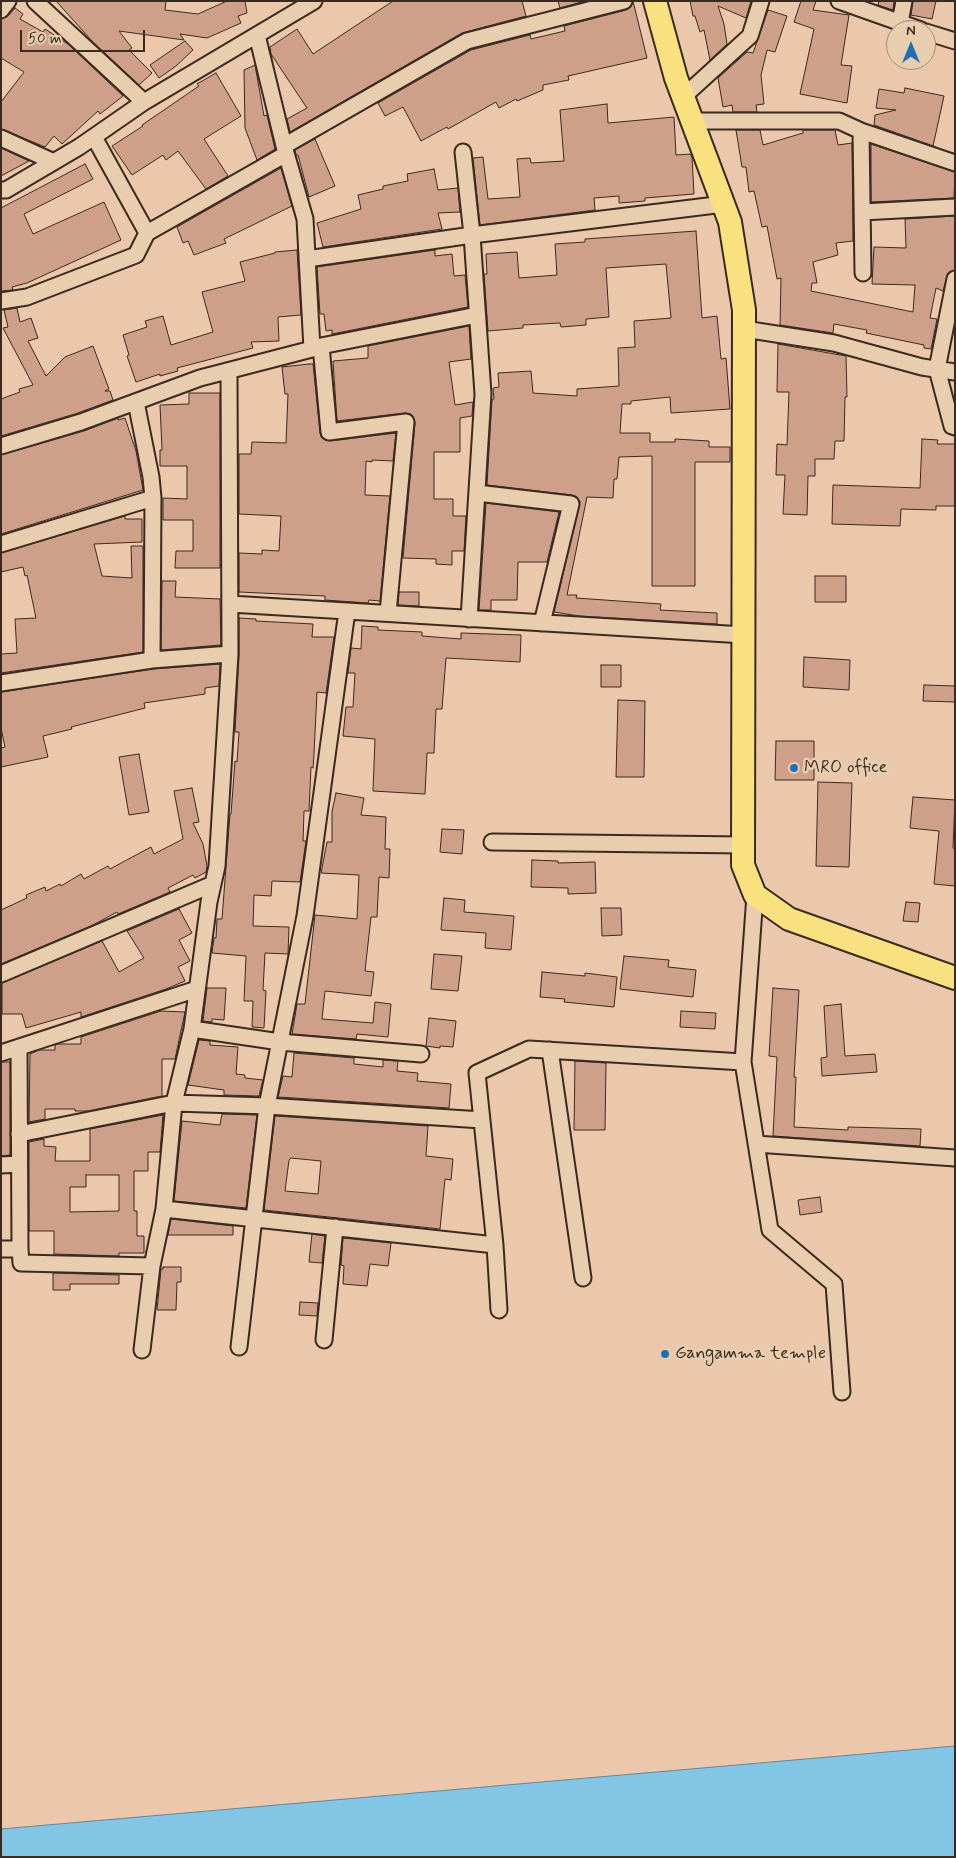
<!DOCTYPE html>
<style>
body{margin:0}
#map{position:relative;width:956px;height:1858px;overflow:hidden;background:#ebc8ac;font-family:Mynerve,sans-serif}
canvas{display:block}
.frame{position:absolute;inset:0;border:2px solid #3b2a1e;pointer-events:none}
.north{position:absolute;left:886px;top:20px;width:50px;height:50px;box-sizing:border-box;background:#e8cdaf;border:1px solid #a38c75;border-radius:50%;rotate:0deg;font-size:14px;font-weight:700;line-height:20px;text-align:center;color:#3b2a1e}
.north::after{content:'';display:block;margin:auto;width:18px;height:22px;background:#1f6fb2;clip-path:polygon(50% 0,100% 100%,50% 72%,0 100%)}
.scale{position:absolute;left:20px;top:30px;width:125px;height:22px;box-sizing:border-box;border:2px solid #3b2a1e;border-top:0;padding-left:6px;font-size:15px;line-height:18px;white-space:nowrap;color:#3b2a1e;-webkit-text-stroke:4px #e8cdaf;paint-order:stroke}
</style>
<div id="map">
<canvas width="956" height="1858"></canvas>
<div class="frame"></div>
<div class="north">N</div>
<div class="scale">50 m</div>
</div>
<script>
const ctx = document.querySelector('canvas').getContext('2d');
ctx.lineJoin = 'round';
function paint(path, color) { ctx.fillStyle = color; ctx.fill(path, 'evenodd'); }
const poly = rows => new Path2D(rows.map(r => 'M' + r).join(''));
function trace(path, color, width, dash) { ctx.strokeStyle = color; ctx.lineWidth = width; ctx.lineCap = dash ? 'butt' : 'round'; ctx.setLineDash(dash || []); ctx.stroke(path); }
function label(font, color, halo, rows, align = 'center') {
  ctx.font = font + ' Mynerve,sans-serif'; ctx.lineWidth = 5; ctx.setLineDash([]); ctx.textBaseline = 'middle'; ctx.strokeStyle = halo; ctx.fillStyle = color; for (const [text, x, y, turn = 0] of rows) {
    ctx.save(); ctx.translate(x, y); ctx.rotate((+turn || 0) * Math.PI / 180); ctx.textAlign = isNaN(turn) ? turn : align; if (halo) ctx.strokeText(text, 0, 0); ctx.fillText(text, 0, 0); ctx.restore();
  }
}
const water = poly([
 [955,1746,955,1857,1,1857,1,1829,955,1746]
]);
paint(water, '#83c5e4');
trace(water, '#668795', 1);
const building = poly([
 [56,1,166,1,165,10,198,14,227,1,245,1,247,13,238,16,241,23,207,38,180,34,184,40,119,31,132,48,129,50,152,73,139,85,92,41,56,1],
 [393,1,522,1,526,16,462,33,290,132,287,119,307,108,271,54,270,47,297,29,313,54,393,1],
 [558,1,585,1,560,8,558,1],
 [633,1,647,58,568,76,569,80,543,85,543,90,517,101,516,99,499,108,496,102,448,129,447,127,421,141,403,107,385,116,378,103,471,50,530,35,531,39,565,31,564,26,626,10,631,7,633,1],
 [690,1,751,1,746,18,718,6,724,24,727,44,710,60,704,30,700,32,695,16,693,16,690,1],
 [801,1,816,1,813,10,849,15,841,65,852,66,847,103,800,94,814,29,794,22,801,1],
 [879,1,894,1,893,10,878,5,879,1],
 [913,1,936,1,932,19,911,15,913,1],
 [15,8,23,14,20,19,43,32,45,29,68,44,123,96,100,114,98,111,62,144,54,136,45,147,1,129,1,102,24,72,1,58,1,19,8,16,15,8],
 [768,10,787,16,775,52,767,50,761,75,764,104,756,105,757,112,733,112,732,105,723,107,718,78,747,52,753,53,768,10],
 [185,41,193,50,176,66,159,78,150,65,185,41],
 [255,65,264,116,267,115,275,149,257,160,245,128,244,70,255,65],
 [216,73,241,116,204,139,228,176,206,189,178,151,166,160,163,155,132,175,112,146,143,126,142,125,199,86,197,84,216,73],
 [905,88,944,96,933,146,874,125,875,115,896,110,876,108,879,89,904,93,905,88],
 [607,104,608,123,674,117,676,155,690,154,692,157,694,194,645,198,645,201,619,203,619,196,594,198,595,210,480,225,473,158,483,157,488,199,520,197,517,159,530,158,531,163,564,161,560,110,607,104],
 [736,130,760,130,763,145,803,133,803,130,835,130,838,145,852,143,853,241,836,243,838,255,813,262,817,283,812,283,811,291,913,312,915,285,872,284,874,247,906,248,905,219,955,216,955,270,948,273,943,291,936,288,930,318,937,319,931,349,924,348,924,345,866,333,867,330,834,324,833,333,780,325,781,278,777,279,767,226,762,227,754,191,749,192,746,167,742,167,736,130],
 [315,139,335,186,309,197,298,155,296,155,295,150,315,139],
 [871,144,955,172,954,198,871,202,871,144],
 [1,148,29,161,1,176,1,148],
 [85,164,93,179,24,214,33,234,104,202,121,240,27,283,12,287,13,290,1,291,1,208,85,164],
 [281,168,292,206,224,239,226,243,194,255,188,241,183,243,177,227,281,168],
 [434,169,438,190,458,188,460,212,438,213,442,229,323,247,317,223,361,209,358,195,383,189,383,186,408,181,407,174,434,169],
 [696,231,702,318,717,316,721,359,726,358,730,409,671,413,670,397,631,401,631,404,622,404,620,433,650,433,650,442,675,442,675,439,709,441,709,447,730,447,730,462,695,462,695,586,652,586,652,456,619,457,617,479,614,479,613,498,587,497,567,595,577,595,576,598,661,604,660,610,717,613,717,624,579,616,554,612,580,502,577,497,572,495,487,485,492,400,494,399,493,388,499,387,498,373,531,371,533,393,577,396,577,389,619,386,618,348,635,347,634,321,671,318,666,264,606,268,609,317,586,319,586,325,561,327,560,323,523,325,523,328,488,331,484,274,487,274,486,254,517,252,519,278,557,275,555,244,585,242,585,239,696,231],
 [297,250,301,315,278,317,279,341,251,342,253,348,177,368,178,371,160,376,160,374,136,382,127,356,129,355,123,335,147,327,145,321,163,316,171,345,213,332,202,292,245,281,240,262,275,253,275,252,297,250],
 [435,250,435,256,452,254,454,276,465,275,468,307,332,334,332,330,326,331,324,314,320,314,317,267,435,250],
 [17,308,20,322,31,318,38,338,28,341,46,376,65,357,93,346,109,389,105,391,110,391,113,400,78,413,1,436,1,399,20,392,19,389,33,385,3,328,8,327,4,310,17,308],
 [469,326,471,359,449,362,455,405,473,402,472,416,460,418,460,452,434,452,434,499,453,499,453,516,466,516,464,551,452,551,452,565,436,564,436,559,403,558,415,423,414,418,411,414,405,413,337,421,333,361,368,358,368,346,469,326],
 [778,344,846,356,847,397,845,397,844,441,835,441,834,459,815,459,815,476,808,476,807,515,783,514,785,475,776,475,777,444,787,445,789,392,777,392,778,344],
 [309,364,313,364,320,433,322,438,330,441,396,433,393,461,372,460,372,462,366,461,365,495,390,496,380,601,369,600,368,603,325,600,325,596,239,592,239,553,262,554,262,550,279,551,281,516,239,514,239,454,251,454,252,442,286,443,288,394,285,394,282,367,309,364],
 [189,393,220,393,220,568,175,568,176,551,193,551,193,520,163,520,163,498,187,499,187,466,160,466,160,450,162,450,160,405,189,404,189,393],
 [118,418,118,420,125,418,136,451,143,490,1,534,1,455,84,431,118,418],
 [922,439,938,440,937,444,955,444,955,506,936,506,936,510,901,509,900,526,832,524,833,485,920,488,922,439],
 [486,503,559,512,547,562,518,562,517,600,491,600,491,610,479,610,486,503],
 [125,516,125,519,142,519,142,542,94,544,102,576,132,578,131,546,143,546,143,652,1,673,1,654,17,653,15,619,36,618,27,575,25,576,23,567,1,572,1,553,125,516],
 [815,576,846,576,846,602,815,602,815,576],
 [162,581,176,581,175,597,220,599,221,645,161,650,162,581],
 [399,592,419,592,419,606,398,605,399,592],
 [239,618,256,619,256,621,313,624,312,637,334,637,326,693,317,692,314,754,313,768,311,767,309,811,304,811,303,841,306,841,300,882,272,881,271,896,254,895,253,926,289,927,288,954,265,953,263,990,266,991,264,1028,252,1027,253,1001,244,1001,246,956,212,953,214,938,216,938,217,919,222,919,230,814,231,814,235,761,237,762,239,732,235,732,239,655,239,618],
 [362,626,378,627,378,630,422,632,422,636,461,639,461,633,521,635,520,662,446,658,442,709,436,709,434,753,427,753,425,794,373,791,375,739,343,736,346,707,353,707,355,673,348,673,351,648,361,649,362,626],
 [804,657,850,660,849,690,803,687,804,657],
 [220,664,219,686,205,688,205,694,144,703,145,708,71,727,72,729,43,736,48,757,1,767,1,748,5,747,1,728,1,692,153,669,220,664],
 [601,665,621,665,621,687,601,687,601,665],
 [924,685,955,686,955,702,923,701,924,685],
 [618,700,645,701,644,777,616,777,618,700],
 [776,741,814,741,814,780,775,780,776,741],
 [139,754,149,812,129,815,119,757,139,754],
 [818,782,852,783,849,867,816,866,818,782],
 [192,788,199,822,193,823,203,844,207,866,206,872,195,878,193,875,168,888,170,892,118,914,117,912,93,925,1,964,1,910,27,898,26,895,45,887,46,891,60,884,61,886,81,874,84,879,108,866,110,869,151,847,154,854,183,839,174,791,192,788],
 [336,793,364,798,361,815,386,817,385,849,390,849,389,878,379,877,377,917,371,917,365,971,374,972,371,996,325,991,322,1019,373,1023,375,1002,391,1004,388,1037,357,1034,356,1039,292,1034,297,1004,305,1004,315,915,357,919,359,875,321,873,327,842,332,842,332,812,336,793],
 [913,797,955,800,953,848,955,849,955,886,934,884,939,831,910,828,913,797],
 [442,829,464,830,462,854,440,852,442,829],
 [532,860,558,861,558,863,595,862,596,893,568,894,568,888,531,887,532,860],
 [444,898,465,900,464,912,514,916,511,950,485,948,486,933,441,930,444,898],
 [906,902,920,903,918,922,903,921,906,902],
 [601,908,621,908,622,935,602,936,601,908],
 [179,909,192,933,179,940,190,961,178,967,185,981,166,989,81,1017,81,1012,26,1028,22,1014,2,1014,2,983,102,941,119,972,144,958,127,931,179,909],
 [434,954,462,956,458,991,431,989,434,954],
 [624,956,669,960,668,967,696,970,693,997,620,989,624,956],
 [542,972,585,976,585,973,617,977,614,1007,564,1002,565,999,540,997,542,972],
 [207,988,226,988,224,1020,212,1019,212,1022,203,1021,207,988],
 [773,988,799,990,794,1077,796,1077,794,1127,848,1130,848,1127,921,1129,920,1146,773,1136,777,1057,769,1056,773,988],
 [841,1004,845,1056,875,1054,877,1072,822,1076,821,1058,827,1057,824,1006,841,1004],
 [161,1011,185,1012,175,1059,162,1059,162,1096,88,1111,75,1111,75,1109,45,1109,45,1119,29,1122,30,1054,39,1050,55,1050,55,1045,58,1044,81,1044,81,1037,161,1011],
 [681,1011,716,1013,715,1029,680,1027,681,1011],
 [429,1018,456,1021,453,1047,440,1046,440,1048,426,1046,429,1018],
 [199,1040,210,1041,210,1045,238,1047,236,1074,245,1075,245,1078,263,1080,259,1096,224,1095,224,1090,188,1085,199,1040],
 [294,1053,354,1058,354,1064,383,1067,383,1060,398,1061,397,1071,418,1073,417,1081,451,1084,449,1108,278,1097,283,1076,292,1077,294,1053],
 [575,1061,606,1063,605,1130,574,1130,575,1061],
 [1,1062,10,1062,10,1155,1,1156,1,1062],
 [222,1114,257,1115,246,1208,174,1201,182,1121,220,1125,222,1114],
 [163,1115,160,1152,148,1152,148,1171,134,1171,134,1211,137,1211,137,1236,144,1236,144,1253,119,1253,119,1256,54,1254,54,1231,29,1231,29,1142,44,1139,44,1146,56,1147,55,1161,90,1161,90,1129,163,1115],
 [86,1175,119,1175,119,1211,70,1212,70,1187,86,1187,86,1175],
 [275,1116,428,1126,426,1156,453,1159,451,1180,445,1179,440,1229,264,1210,275,1116],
 [291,1158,321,1161,318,1194,285,1191,289,1160,291,1158],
 [820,1197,822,1212,800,1215,798,1200,820,1197],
 [171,1219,233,1226,233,1235,168,1235,171,1219],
 [312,1234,325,1236,322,1263,309,1262,312,1234],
 [343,1238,391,1243,388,1266,370,1264,367,1286,343,1284,344,1266,341,1265,343,1238],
 [163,1267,181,1267,181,1282,177,1282,176,1310,157,1310,161,1269,163,1269,163,1267],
 [53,1273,119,1275,119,1284,70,1284,70,1290,53,1290,53,1273],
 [300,1302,318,1303,317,1316,299,1315,300,1302]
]);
paint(building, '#cea08a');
trace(building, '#3b2a1e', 1);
const street = poly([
 [35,1,144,102],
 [839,1,921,30],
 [1,10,8,1],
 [900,23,904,1],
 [926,32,955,41],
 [683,97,750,36,761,1],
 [692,121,839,121,861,131],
 [1,138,54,162],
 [284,146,467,41,624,1],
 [463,152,472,235,483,394,469,619],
 [1,190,6,190,79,147,144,102,314,1],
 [862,212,955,207],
 [147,233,286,154],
 [307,259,472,235,724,204],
 [863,273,861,131,955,163],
 [955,279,937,369,952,426,955,427],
 [1,301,27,297,136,255,147,233,94,137],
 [744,329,834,343,922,367,955,372],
 [321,346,477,315],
 [312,349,321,346,329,432,406,422,388,613],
 [136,402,151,477,153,498],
 [1,446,81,422,200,378,312,349,305,219,284,146,257,35],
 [477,493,571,504,542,623],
 [1,544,153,498,152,660,1,683],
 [230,604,347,611,305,916,267,1106,239,1347],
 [347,611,744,635],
 [152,660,230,654],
 [492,842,743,845],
 [1,974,213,884],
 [192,1029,280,1042,421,1054],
 [19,1047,20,1249],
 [550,1050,583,1278],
 [1,1053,197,989],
 [743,1062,770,1230,834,1284,842,1392],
 [19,1134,174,1103,267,1106,482,1120],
 [756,1144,955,1158],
 [1,1165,19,1164],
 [164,1209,495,1245,477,1073,529,1049,743,1062,755,895],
 [495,1245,499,1310],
 [1,1249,20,1249,21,1263,152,1266,164,1209,174,1103,192,1029,209,902,217,866,230,654,229,371],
 [324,1340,335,1227],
 [142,1350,152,1266]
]);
const primary = poly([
 [655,1,676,78,730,222,744,310,743,865,755,895,789,919,955,978]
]);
trace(street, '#3b2a1e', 19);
trace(primary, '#3b2a1e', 26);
trace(street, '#e8cdaf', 15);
trace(primary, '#fae180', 22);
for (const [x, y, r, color] of [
 [794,768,5,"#1f6fb2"],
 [665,1354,5,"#1f6fb2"]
]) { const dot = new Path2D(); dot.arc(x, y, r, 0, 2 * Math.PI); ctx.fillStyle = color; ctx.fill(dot); trace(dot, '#e8cdaf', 2); }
label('18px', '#3b2a1e', '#e8cdaf', [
 ["MRO office",804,768],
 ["Gangamma temple",675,1354]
], 'left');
</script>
